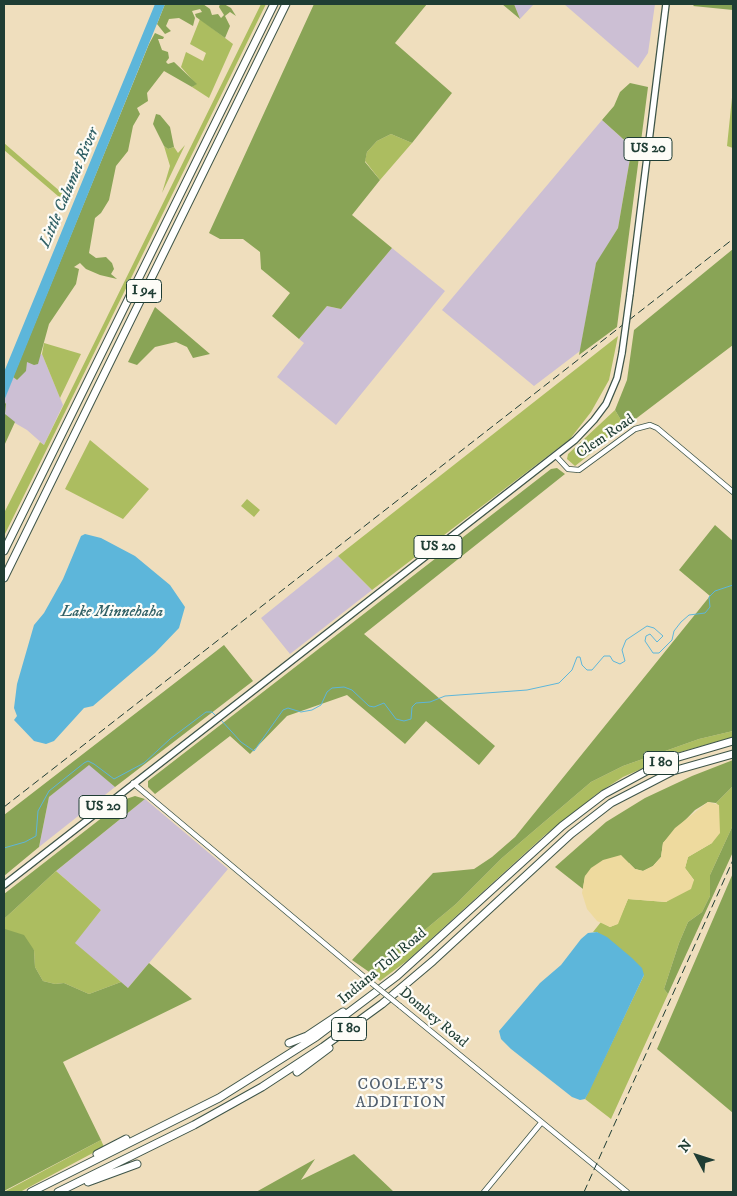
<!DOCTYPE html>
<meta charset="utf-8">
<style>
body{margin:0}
#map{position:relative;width:737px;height:1196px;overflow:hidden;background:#efdebd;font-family:"IM FELL DW Pica",serif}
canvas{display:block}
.frame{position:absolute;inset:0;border:5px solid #1f3d34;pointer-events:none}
.north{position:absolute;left:672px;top:1131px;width:50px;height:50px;-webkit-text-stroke:4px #fdfcf7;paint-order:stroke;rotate:310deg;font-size:14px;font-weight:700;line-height:20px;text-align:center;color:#1f3d34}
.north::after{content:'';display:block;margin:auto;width:18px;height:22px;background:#1f3d34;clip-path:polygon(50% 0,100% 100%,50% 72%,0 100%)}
</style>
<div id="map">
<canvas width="737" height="1196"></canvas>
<div class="frame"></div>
<div class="north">N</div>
</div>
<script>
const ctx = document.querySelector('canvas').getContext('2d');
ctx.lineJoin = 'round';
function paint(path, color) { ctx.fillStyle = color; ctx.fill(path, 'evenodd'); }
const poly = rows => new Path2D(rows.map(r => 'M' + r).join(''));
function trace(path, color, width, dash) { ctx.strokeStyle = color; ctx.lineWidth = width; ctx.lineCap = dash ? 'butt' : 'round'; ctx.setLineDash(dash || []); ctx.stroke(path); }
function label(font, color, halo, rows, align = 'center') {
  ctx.font = font + ' "IM FELL DW Pica",serif'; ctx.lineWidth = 4.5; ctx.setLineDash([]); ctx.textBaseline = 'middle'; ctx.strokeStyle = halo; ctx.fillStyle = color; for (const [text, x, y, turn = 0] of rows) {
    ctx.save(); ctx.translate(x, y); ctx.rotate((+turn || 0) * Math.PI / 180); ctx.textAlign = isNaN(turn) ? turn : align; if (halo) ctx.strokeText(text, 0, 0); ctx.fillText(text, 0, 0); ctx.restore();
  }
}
paint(poly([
 [514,4,534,4,520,19],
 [564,4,655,4,648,53,638,68],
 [602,120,632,147,618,228,596,264,580,351,534,386,442,310],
 [392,248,445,291,336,425,277,377,304,343,299,339,327,306,341,309],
 [42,354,63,405,44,445,27,430,8,419,5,414,6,404,4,401,13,377,17,380,27,361],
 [338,556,372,590,290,654,261,618],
 [89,764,115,787,39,847,49,797],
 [145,799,228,869,128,988,74,943,101,910,56,871]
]), '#ccbfd4');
paint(poly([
 [261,4,266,4,4,536,4,513,40,442,44,445],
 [200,19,233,44,209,98,192,87,196,84,181,67,186,52,203,61,206,53,190,44],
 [733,88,733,148,727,146],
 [391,134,412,143,380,180,365,161,367,152,377,141],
 [4,143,62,193,65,202,4,150],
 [185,145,162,193,170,166,164,146,168,149,174,147,178,153],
 [618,336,609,380,591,412,570,439,372,590,338,556],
 [44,343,81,354,60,398,42,354],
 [615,410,625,427,575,466,567,459,568,454],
 [90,440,149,489,123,519,65,489],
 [247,499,260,510,254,517,241,506],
 [733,731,733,737,677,753,623,777,598,793,545,835,408,960,380,981,372,974,456,904,502,858,591,782,623,766,699,739],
 [733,786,733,825,710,875,710,896,702,912,688,922,679,943,664,989,668,994,611,1119,585,1099,644,975,597,932,593,932,601,922,610,927,617,924,628,899,666,902,694,880,685,868,688,857,712,843,719,806,716,803],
 [56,871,101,910,75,943,121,982,89,994,64,983,55,984,43,981,35,967,34,950,4,930,4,919],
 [101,1140,104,1147,20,1192,4,1192]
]), '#acbd60');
paint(poly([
 [165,4,203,4,210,9,212,15,218,14,221,18,224,15,219,7,220,4,224,4,231,8,236,16,230,12,225,16,230,26,225,38,196,17,195,14,202,12,200,9,192,11,195,18,193,26,179,18,169,19,166,26,171,31,165,34,157,24],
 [314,4,427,4,395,43,452,93,412,143,391,134,377,141,367,152,365,162,380,180,352,215,392,248,341,309,327,306,299,339,272,316,290,293,261,269,260,252,243,239,220,239,209,233],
 [502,4,514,4,520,19],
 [695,4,733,4,733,10,693,6],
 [155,33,164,37,163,39,158,39,162,50,168,52,169,58,166,62,168,64,174,62,197,84,192,87,164,71,147,93,148,101,137,108,140,114,133,126,128,151,116,166,109,200,101,213,95,218,89,253,96,258,106,257,112,263,114,269,111,274,117,279,100,275,86,269,80,263,74,267,79,269,76,284,49,324,38,364,34,365,27,362,26,371,17,380,13,377,149,44],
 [630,83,648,87,617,327,579,355,596,263,618,228,632,147,602,120,614,106,620,92],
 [156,114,160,115,170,127,174,147,168,149,164,146,153,124],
 [733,249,733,345,625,427,615,410,627,380,634,330],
 [155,307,210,354,193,358,187,347,176,342,155,347,137,365,128,362],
 [4,401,6,404,5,414,15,422,4,446],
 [557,468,565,474,364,634,495,746,479,765,426,721,405,744,347,695,287,716,250,754,230,736,155,794,148,787,148,781,551,469],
 [715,525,733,541,733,731,699,739,623,766,591,782,502,858,456,904,372,974,352,960,433,873,474,869,492,857,515,837,710,596,679,570],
 [224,645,253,681,115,787,89,765,49,797,39,847,4,876,4,815],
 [733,760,733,786,716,803,708,802,695,810,663,843,661,857,653,866,643,871,635,869,629,863,585,876,583,889,555,867,606,822,645,798,692,776],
 [135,796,145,799,56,871,4,919,4,894,126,799],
 [733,825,733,852,668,994,664,989,679,943,688,922,702,912,710,896,710,875],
 [733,873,733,1113,657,1049],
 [5,929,24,935,34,950,35,967,43,981,55,984,64,983,89,994,121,982,128,988,149,963,192,999,63,1062,101,1140,4,1191],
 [354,1154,394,1192,256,1192,315,1159,301,1180]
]), '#89a456');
paint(poly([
 [708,802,719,805,720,833,712,843,688,857,685,868,694,880,691,889,666,902,628,899,618,924,610,927,597,921,587,909,582,893,585,876,591,868,603,860,621,855,635,869,643,871,653,866,661,857,663,843,675,828]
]), '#eeda9e');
paint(poly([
 [155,4,165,4,4,401,4,372],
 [85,534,101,538,135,556,170,585,185,607,179,628,155,653,93,706,84,708,54,741,46,744,34,741,14,720,17,716,14,708,17,684,34,625,44,613,63,579,81,536],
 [597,932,607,937,632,958,642,968,644,975,589,1092,585,1099,580,1100,572,1097,511,1049,501,1039,499,1031,540,983,561,965,581,939,588,933]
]), '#5db6da');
trace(poly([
 [221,720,241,742,254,751,283,710,288,708,301,712,312,710,321,705,327,692,332,688,344,687,352,690,369,706,374,707,384,703,396,719,404,721,411,719,412,707,416,703,430,702,445,696,527,690,559,683,572,670,577,657,580,657,582,665,587,670,592,670,604,656,610,656,613,661,620,664,625,661,622,650,626,640,647,626,654,628,663,636,657,642,650,634,646,636,645,641,653,653,659,653,672,640,674,631,681,622,689,615,705,613,710,607,709,597,715,591,733,585],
 [4,848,25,842,36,836,38,811,49,791,84,763,88,761,94,764,114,779,144,763,170,739,206,712,212,712,216,716]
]), '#5db6da', 1);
const tertiary = poly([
 [556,456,568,469,579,470,635,429,650,425,657,428,733,492],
 [133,783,369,981],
 [400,1006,627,1192],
 [484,1192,541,1123]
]);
const primary = poly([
 [630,294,666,4],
 [4,885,575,440,594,420,606,404,617,378,622,353]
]);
const motorway = poly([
 [4,551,274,4],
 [4,578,286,4],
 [289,1043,307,1036,343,1012],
 [297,1072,329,1048],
 [97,1154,126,1139],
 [88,1182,137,1164],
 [31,1192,219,1098,316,1037,397,976,562,826,604,794,665,761,733,741],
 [58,1192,194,1125,262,1087,323,1047,382,1004,433,961,571,834,611,803,673,771,733,754]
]);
trace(tertiary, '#3e5549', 6);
trace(primary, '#3e5549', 8);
trace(motorway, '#3e5549', 9);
trace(tertiary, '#fff', 4.5);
trace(primary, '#fff', 5.5);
trace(motorway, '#fff', 7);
trace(poly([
 [4,807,733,239],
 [584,1192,733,860]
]), '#1f3d34', 1, [8, 4]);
const tertiaryBridge = poly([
 [369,981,400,1006]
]);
const primaryBridge = poly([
 [622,353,630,294]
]);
trace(tertiaryBridge, '#3e5549', 6, []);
trace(primaryBridge, '#3e5549', 8, []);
trace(tertiaryBridge, '#fff', 4.5);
trace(primaryBridge, '#fff', 5.5);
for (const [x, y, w] of [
 [648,149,48],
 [144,291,35],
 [438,547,48],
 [661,763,35],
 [103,807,48],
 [349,1029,35]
]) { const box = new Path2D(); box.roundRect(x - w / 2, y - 11.5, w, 23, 4); ctx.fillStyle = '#fdfcf7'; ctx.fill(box); trace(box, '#1f3d34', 1); }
label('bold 14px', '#1f3d34', null, [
 ["US 20",648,149],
 ["I 94",144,291],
 ["US 20",438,547],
 ["I 80",661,763],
 ["US 20",103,807],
 ["I 80",349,1029]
]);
label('15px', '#1f3d34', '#fdfcf7', [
 ["Clem Road",606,437,-34],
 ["Indiana Toll Road",383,967,-40],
 ["Dombey Road",433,1018,40]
]);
label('italic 16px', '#326166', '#fdfcf7', [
 ["Little Calumet River",70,188,-67],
 ["Lake Minnehaha",112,613]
]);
ctx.letterSpacing = '1px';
label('16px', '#515f6e', '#fdfcf7', [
 ["COOLEY’S",401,1086],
 ["ADDITION",401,1104]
]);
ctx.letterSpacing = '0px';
</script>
